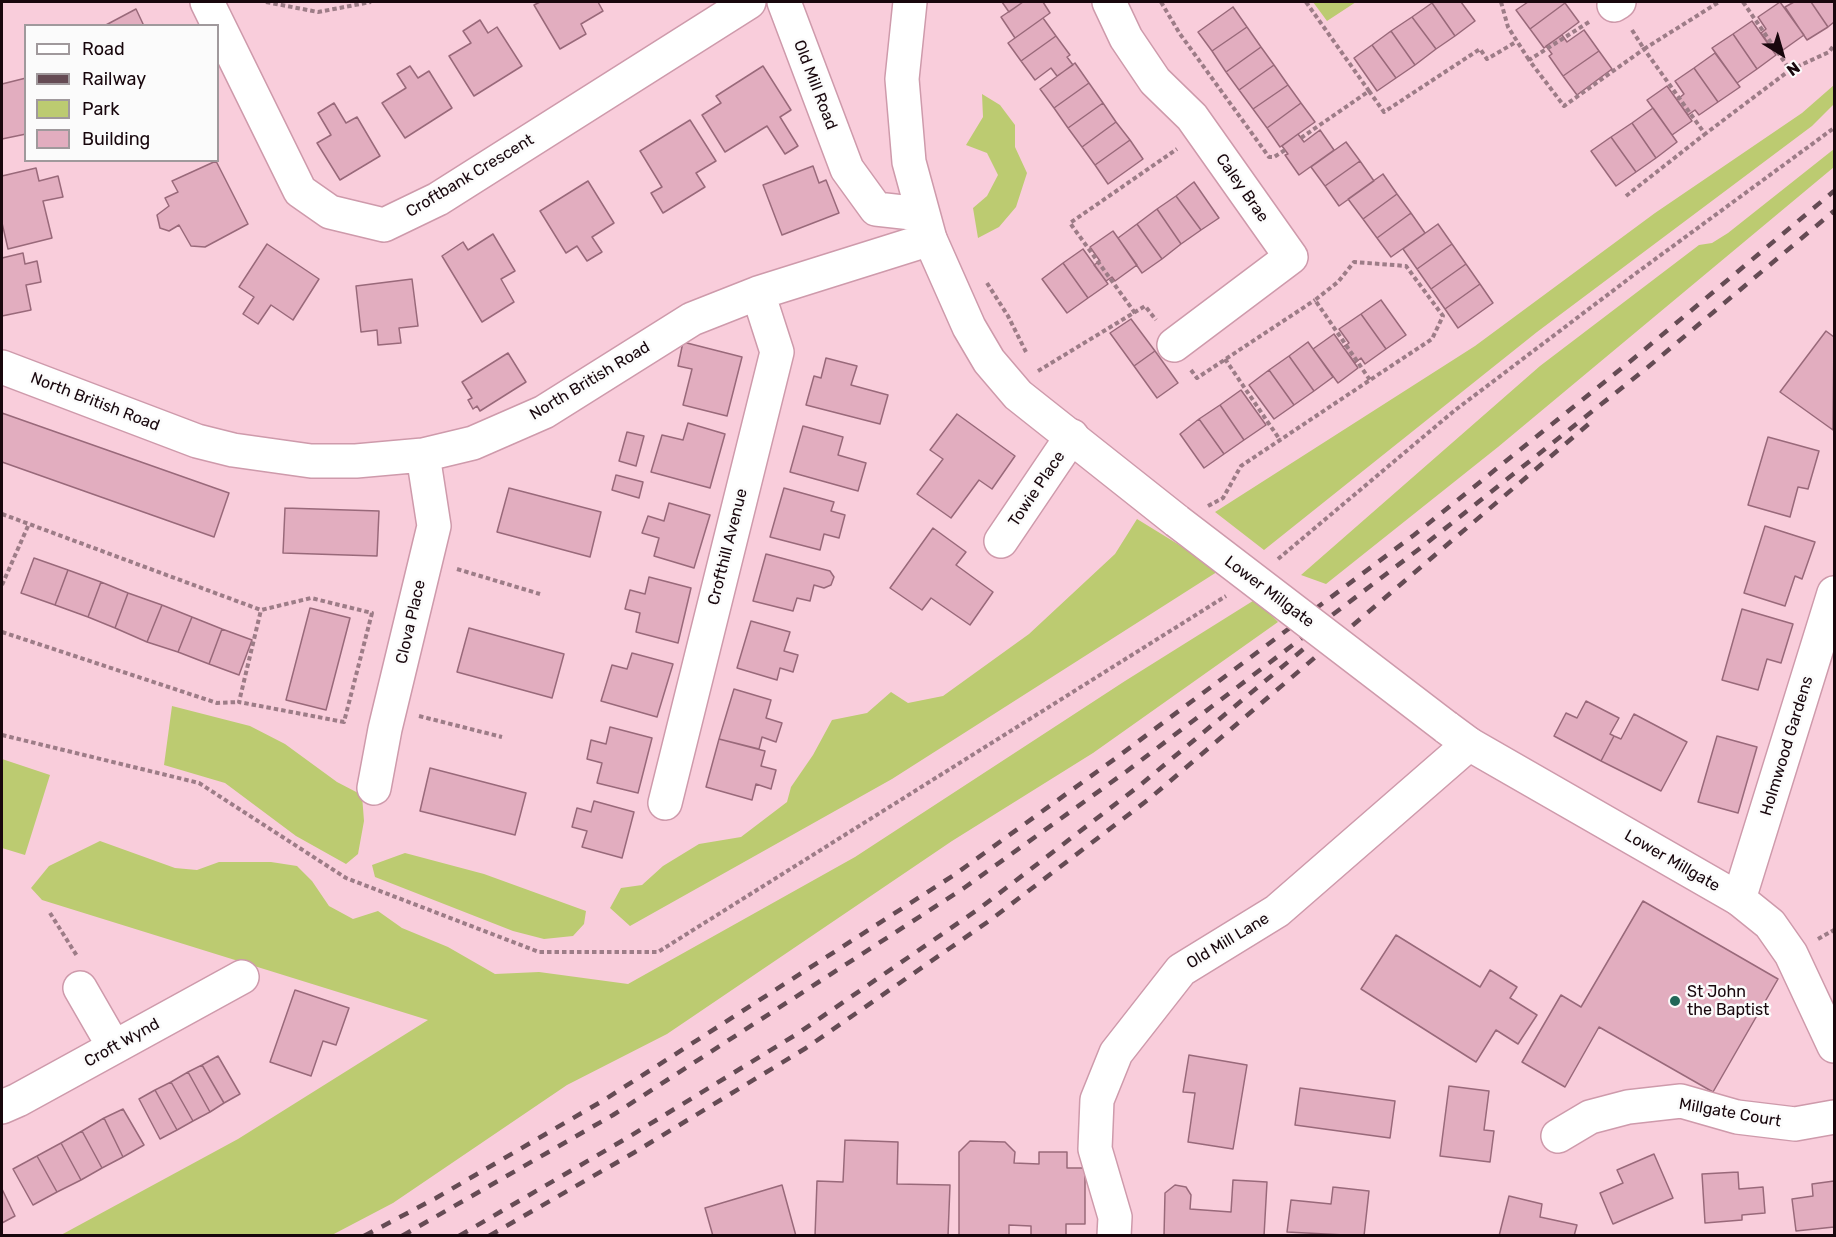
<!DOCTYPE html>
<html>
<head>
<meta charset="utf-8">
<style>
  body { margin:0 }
  #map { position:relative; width:1836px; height:1237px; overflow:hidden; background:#f9cddb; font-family:Rubik,sans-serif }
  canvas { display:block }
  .frame { position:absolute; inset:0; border:3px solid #18070d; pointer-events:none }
  .legend { position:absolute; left:24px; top:24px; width:195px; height:138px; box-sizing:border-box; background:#fbfbfb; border:2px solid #a0999c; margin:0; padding:8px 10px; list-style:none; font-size:18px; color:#18070d }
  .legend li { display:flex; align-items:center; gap:12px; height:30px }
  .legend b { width:30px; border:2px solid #a0999c }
  .north { position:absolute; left:1752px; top:24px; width:60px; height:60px; -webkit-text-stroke:4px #fbfbfb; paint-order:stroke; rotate:143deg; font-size:16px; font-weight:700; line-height:24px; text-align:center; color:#18070d }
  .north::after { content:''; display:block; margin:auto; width:21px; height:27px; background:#18070d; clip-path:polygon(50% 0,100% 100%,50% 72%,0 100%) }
</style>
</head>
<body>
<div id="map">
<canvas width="1836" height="1237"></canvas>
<div class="frame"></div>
<ul class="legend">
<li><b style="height:8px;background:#fff"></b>Road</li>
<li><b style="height:8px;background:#654b54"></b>Railway</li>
<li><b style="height:16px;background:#bccb71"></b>Park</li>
<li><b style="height:16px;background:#e2adbf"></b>Building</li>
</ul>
<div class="north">N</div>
</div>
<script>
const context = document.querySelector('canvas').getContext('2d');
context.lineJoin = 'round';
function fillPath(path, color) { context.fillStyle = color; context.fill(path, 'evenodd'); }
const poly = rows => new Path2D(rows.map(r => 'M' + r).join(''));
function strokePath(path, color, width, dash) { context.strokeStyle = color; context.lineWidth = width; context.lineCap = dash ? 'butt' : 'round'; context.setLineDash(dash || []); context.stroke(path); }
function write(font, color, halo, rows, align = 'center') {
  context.font = font + ' Rubik,sans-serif'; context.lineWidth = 5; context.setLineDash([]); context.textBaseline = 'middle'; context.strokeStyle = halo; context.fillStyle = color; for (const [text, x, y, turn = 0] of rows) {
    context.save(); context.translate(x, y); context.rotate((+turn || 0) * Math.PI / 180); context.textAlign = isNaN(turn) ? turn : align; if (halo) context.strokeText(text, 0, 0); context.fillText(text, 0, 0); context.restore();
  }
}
const green = poly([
  [1313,2,1356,2,1327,21],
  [1834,85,1834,104,1812,126,1537,332,1264,550,1215,512,1475,346,1655,213,1802,113],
  [982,94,1000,105,1015,125,1015,147,1027,173,1016,207,999,227,978,238,973,208,987,196,998,175,987,153,966,145,983,117],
  [1834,149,1834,167,1498,447,1326,584,1301,575,1540,366,1699,245,1712,243,1728,233],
  [1137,519,1220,570,892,779,630,926,610,908,621,888,642,885,663,866,699,844,741,837,787,802,791,787,813,755,832,720,867,713,891,692,908,703,943,696,1029,634,1115,554],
  [1256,599,1278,622,1093,753,952,841,667,1034,567,1085,393,1203,332,1235,61,1235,238,1139,428,1020,42,900,31,888,49,866,100,841,175,868,197,870,219,862,271,862,297,866,312,881,329,906,353,919,378,911,402,928,448,947,495,974,539,972,628,984,855,857,1125,681],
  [172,706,250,726,285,744,337,782,362,795,364,821,358,854,346,864,296,836,225,783,164,765],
  [2,759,50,775,25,855,2,848],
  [405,853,484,874,586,911,584,924,573,936,544,939,513,931,375,877,372,865]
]);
const building = poly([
  [540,2,598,2,603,11,581,24,586,34,560,49,534,5,540,2],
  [1002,2,1023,2,1009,12,1002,2],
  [1023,2,1043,2,1050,13,1015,38,1001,17,1023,2],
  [1434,2,1461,2,1475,21,1455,36,1432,3,1434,2],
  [1528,2,1564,2,1565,3,1530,29,1516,10,1528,2],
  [1780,2,1804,35,1783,50,1780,44,1773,50,1761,33,1766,29,1758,17,1780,2],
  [1794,2,1811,2,1828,27,1807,40,1785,7,1794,2],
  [1811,2,1834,2,1834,22,1828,27,1811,2],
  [1432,3,1455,36,1436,49,1412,17,1432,3],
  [1565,3,1579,22,1544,48,1530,29,1565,3],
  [1233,7,1247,27,1212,51,1198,32,1233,7],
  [136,9,144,26,104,26,136,9],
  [1412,17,1436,49,1415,65,1391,31,1412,17],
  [1043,18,1056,36,1021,61,1008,43,1043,18],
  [480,20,488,33,497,27,522,66,474,96,449,56,471,43,463,31,480,20],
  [1752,21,1776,55,1757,69,1733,34,1752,21],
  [1247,27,1261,47,1226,72,1212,51,1247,27],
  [1584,30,1599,51,1563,76,1549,56,1552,54,1546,46,1562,35,1567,42,1584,30],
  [1391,31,1415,65,1396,78,1372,45,1391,31],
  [1733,34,1757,69,1737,83,1712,48,1733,34],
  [1056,36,1070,55,1067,57,1073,65,1057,76,1051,68,1035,80,1021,61,1056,36],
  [1372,45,1396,78,1377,91,1354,58,1372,45],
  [1261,47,1274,65,1239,90,1226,72,1261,47],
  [1599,51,1612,69,1577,95,1563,76,1599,51],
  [1715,53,1740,87,1718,102,1694,68,1715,53],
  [1075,63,1089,83,1054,108,1040,89,1075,63],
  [1274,65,1288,85,1253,109,1239,90,1274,65],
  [410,66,418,78,429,71,452,108,405,138,382,103,406,88,397,74,410,66],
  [763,66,791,110,780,117,798,146,785,154,767,126,725,152,702,115,721,103,716,96,763,66],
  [1694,68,1718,102,1699,115,1695,110,1688,115,1677,100,1684,94,1675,81,1694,68],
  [26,78,26,134,2,139,2,84,26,78],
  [1089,83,1103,103,1068,128,1054,108,1089,83],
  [1288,85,1301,103,1267,128,1253,109,1288,85],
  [1667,86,1692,121,1672,135,1647,100,1667,86],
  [334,103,346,123,357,117,380,156,340,180,317,143,331,135,318,113,334,103],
  [1103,103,1116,122,1082,147,1068,128,1103,103],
  [1301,103,1315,122,1280,147,1267,128,1301,103],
  [1653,108,1677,142,1656,158,1632,123,1653,108],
  [690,120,716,161,696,173,705,187,663,213,651,193,662,187,640,151,690,120],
  [1116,122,1130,140,1095,165,1082,147,1116,122],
  [1632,123,1656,158,1636,172,1611,137,1632,123],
  [1320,130,1334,150,1299,175,1285,155,1288,154,1282,146,1298,134,1304,142,1320,130],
  [1611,137,1636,172,1616,186,1591,151,1611,137],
  [1130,140,1143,159,1108,184,1095,165,1130,140],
  [1346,142,1360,161,1325,186,1311,167,1346,142],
  [216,161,248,224,205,247,191,246,179,225,169,231,160,228,157,215,169,206,165,198,178,192,172,181,216,161],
  [1360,161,1374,181,1339,206,1325,186,1360,161],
  [813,166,819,183,826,180,839,213,782,235,763,185,813,166],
  [36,168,39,181,58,176,63,197,43,201,52,238,8,249,2,223,2,176,36,168],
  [1383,174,1397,194,1363,219,1348,199,1383,174],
  [588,181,614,223,592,237,602,252,587,261,577,246,566,253,540,211,588,181],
  [1194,182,1219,218,1201,230,1176,196,1194,182],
  [1397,194,1411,213,1377,238,1363,219,1397,194],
  [1176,196,1201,230,1181,244,1157,209,1176,196],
  [1157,209,1181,244,1162,259,1137,224,1157,209],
  [1411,213,1425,233,1391,257,1377,238,1411,213],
  [1137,224,1162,259,1142,273,1118,238,1137,224],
  [1438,224,1452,244,1417,269,1403,249,1438,224],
  [1113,231,1137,265,1115,281,1112,277,1106,281,1094,265,1100,261,1090,247,1113,231],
  [493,234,515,271,501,279,514,302,482,322,442,256,463,242,468,250,493,234],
  [267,244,319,279,293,320,271,305,258,324,243,314,254,297,239,287,267,244],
  [1452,244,1466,264,1431,289,1417,269,1452,244],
  [1083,249,1108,284,1088,298,1063,263,1083,249],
  [23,253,25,264,37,261,41,282,26,285,31,310,2,316,2,258,23,253],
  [1063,263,1088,298,1067,313,1042,279,1063,263],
  [1466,264,1480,284,1445,309,1431,289,1466,264],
  [412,279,418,326,399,328,401,343,378,345,377,330,361,332,356,286,412,279],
  [1480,284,1493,303,1458,328,1445,309,1480,284],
  [1381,300,1406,335,1386,349,1361,314,1381,300],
  [1361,314,1386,349,1365,364,1361,358,1355,363,1343,347,1349,343,1339,329,1361,314],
  [1131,319,1155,351,1134,366,1110,333,1131,319],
  [1826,331,1834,337,1833,430,1780,392,1826,331],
  [1334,334,1358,368,1338,383,1313,349,1334,334],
  [683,342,742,357,727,416,683,405,692,369,678,366,683,342],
  [1308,342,1333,377,1314,391,1289,356,1308,342],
  [1155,351,1178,383,1157,398,1134,366,1155,351],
  [508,353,526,382,480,411,477,406,473,409,468,400,472,398,462,382,508,353],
  [1289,356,1314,391,1294,405,1269,370,1289,356],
  [826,358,857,366,851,385,888,395,880,424,806,405,814,376,821,378,826,358],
  [1269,370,1294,405,1274,419,1249,385,1269,370],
  [1241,390,1266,425,1244,440,1220,405,1241,390],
  [1220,405,1244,440,1224,454,1199,419,1220,405],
  [2,413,229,493,214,537,2,462,2,413],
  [957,414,1015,456,992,489,979,480,951,518,917,494,943,459,930,450,957,414],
  [1199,419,1224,454,1204,468,1180,434,1199,419],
  [688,423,725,434,710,488,651,472,662,435,683,440,688,423],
  [803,426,843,437,838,455,866,463,858,491,790,472,803,426],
  [627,432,644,436,636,466,619,461,627,432],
  [1768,437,1819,451,1808,489,1798,487,1790,517,1748,505,1768,437],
  [616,475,643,482,639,498,612,490,616,475],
  [509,488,601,512,590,557,497,532,509,488],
  [784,488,834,502,831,511,845,515,839,538,824,534,820,550,770,537,784,488],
  [669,503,710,515,694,568,654,556,659,538,642,533,648,516,664,521,669,503],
  [285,508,379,511,377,556,283,553,285,508],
  [1765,526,1815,542,1802,579,1795,576,1785,606,1744,593,1765,526],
  [933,528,966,552,956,565,993,592,970,625,931,598,922,610,890,588,933,528],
  [766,554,830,571,834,577,831,585,824,588,814,585,810,601,797,598,793,611,753,601,766,554],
  [34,558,68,570,55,605,21,593,34,558],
  [68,570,101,582,88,617,55,605,68,570],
  [649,577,691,588,678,643,636,632,640,613,625,609,630,590,645,594,649,577],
  [101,582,128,593,115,628,88,617,101,582],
  [128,593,162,605,147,642,115,628,128,593],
  [162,605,192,617,178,652,147,642,162,605],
  [310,608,350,618,326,710,286,700,310,608],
  [1742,609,1793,624,1781,663,1767,659,1758,690,1722,680,1742,609],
  [192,617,222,629,209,664,178,652,192,617],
  [751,621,790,632,784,651,798,655,793,672,780,668,777,680,737,668,751,621],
  [469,628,564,654,552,698,457,672,469,628],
  [222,629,252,640,239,675,209,664,222,629],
  [632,653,673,664,657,717,601,701,612,665,627,669,632,653],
  [734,689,771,700,766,718,782,723,776,742,762,737,759,749,719,739,734,689],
  [1586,701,1619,718,1610,734,1614,736,1601,761,1554,736,1566,713,1577,718,1586,701],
  [1634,714,1687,742,1661,791,1601,761,1614,736,1621,739,1634,714],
  [610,727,652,738,638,793,597,783,602,763,587,759,591,740,606,744,610,727],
  [1717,736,1757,747,1738,813,1698,802,1717,736],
  [719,739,765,751,761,766,776,770,771,789,756,784,752,800,706,787,719,739],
  [430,768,526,793,515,835,420,811,430,768],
  [594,801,634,812,622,858,582,847,587,831,572,827,577,808,591,812,594,801],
  [1643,901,1778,979,1713,1092,1599,1027,1565,1087,1522,1062,1561,995,1581,1007,1643,901],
  [1396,935,1480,987,1490,970,1517,987,1510,998,1537,1015,1518,1044,1496,1030,1476,1062,1361,989,1396,935],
  [295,990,349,1008,336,1045,323,1041,311,1076,270,1062,295,990],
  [1189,1055,1247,1065,1233,1149,1188,1142,1195,1093,1183,1092,1189,1055],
  [218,1056,240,1094,224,1103,202,1065,218,1056],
  [202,1065,224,1103,210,1112,188,1072,202,1065],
  [188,1072,210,1112,193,1121,171,1082,188,1072],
  [171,1082,193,1121,177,1130,155,1090,171,1082],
  [1449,1086,1489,1091,1484,1130,1494,1131,1490,1162,1440,1156,1449,1086],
  [1300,1088,1395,1101,1390,1138,1295,1125,1300,1088],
  [155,1090,177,1130,160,1139,139,1099,155,1090],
  [123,1109,144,1145,123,1157,104,1118,123,1109],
  [104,1118,123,1157,102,1168,82,1131,104,1118],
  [82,1131,102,1168,81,1180,61,1143,82,1131],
  [845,1140,898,1142,897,1184,950,1185,948,1236,815,1236,817,1181,843,1182,845,1140],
  [970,1141,1005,1142,1015,1152,1014,1163,1039,1164,1039,1152,1067,1152,1067,1168,1085,1168,1085,1224,1066,1224,1066,1236,1031,1236,1031,1226,1009,1225,1009,1236,959,1236,959,1152,970,1141],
  [61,1143,81,1180,57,1192,37,1156,61,1143],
  [1654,1154,1673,1198,1613,1224,1600,1193,1623,1183,1617,1170,1654,1154],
  [37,1156,57,1192,33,1205,13,1169,37,1156],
  [1738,1172,1739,1189,1763,1187,1765,1213,1742,1215,1742,1220,1705,1223,1702,1174,1738,1172],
  [1233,1180,1267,1182,1264,1236,1164,1236,1165,1193,1175,1185,1186,1187,1191,1195,1190,1209,1231,1212,1233,1180],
  [1834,1181,1834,1227,1796,1231,1792,1199,1813,1196,1812,1184,1834,1181],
  [782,1185,796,1236,713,1236,705,1208,782,1185],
  [1333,1187,1369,1191,1364,1236,1287,1232,1291,1200,1331,1204,1333,1187],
  [2,1189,15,1216,2,1223,2,1189],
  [1509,1196,1542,1204,1540,1217,1577,1225,1574,1236,1499,1236,1509,1196]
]);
const path = poly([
  [266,2,318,12,371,2],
  [1161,2,1180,34,1269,157,1274,157,1285,150],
  [1306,2,1369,91],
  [1501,2,1508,27,1529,60],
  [1743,2,1790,70,1829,52,1834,45],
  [1589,22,1529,60,1564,106,1644,49,1705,134,1790,70],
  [1632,30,1644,49,1719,2],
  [1301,138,1369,91,1384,112,1480,49,1487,59,1516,42],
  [1626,196,1705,134],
  [987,283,1008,316,1026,352],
  [1135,313,1070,223,1177,149],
  [1225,359,1280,440],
  [1191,370,1197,378,1315,300],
  [1038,371,1145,306,1156,320],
  [1208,506,1223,498,1241,466,1370,380,1432,339,1443,316,1406,266,1354,262,1338,282,1315,300,1370,380],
  [2,514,261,610,311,598,372,613,344,722,239,702,261,610],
  [1278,559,1454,411,1639,271,1834,128],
  [457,569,540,594],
  [2,585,28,526],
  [2,632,217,703,238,702],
  [419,716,502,737],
  [2,735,199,783,346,878,539,952,658,952,1226,596],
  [50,913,77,956],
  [1818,939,1834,930]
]);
const street = poly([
  [207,2,300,191,330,212,384,225,438,199,749,2],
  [784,2,847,169,876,209,921,214],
  [1109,2,1126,38,1155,81,1192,117,1291,257,1174,345],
  [1614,5,1619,2],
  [2,367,197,441,233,450,311,461,356,461,423,455,473,443,544,412,692,319,758,293,930,239],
  [1001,541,1072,436],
  [374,788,385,729,434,526,423,455],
  [665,803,777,352,758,293],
  [1739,899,1834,593],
  [80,988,114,1047],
  [2,1107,18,1100,242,977],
  [1558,1136,1590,1117,1628,1107,1681,1101,1737,1117,1795,1124,1834,1117],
  [1114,1236,1115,1217,1095,1149,1097,1100,1116,1053,1181,970,1277,911,1469,744]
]);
const secondary = poly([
  [910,2,902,79,909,162,930,239,969,327,989,361,1018,395,1177,521],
  [1446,727,1469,744,1739,899,1770,924,1791,954,1834,1046]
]);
const rail = poly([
  [364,1236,436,1198,604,1100,954,875,1116,758,1414,535,1638,355,1834,191],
  [402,1236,613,1115,964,888,1127,771,1423,546,1648,367,1834,211],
  [459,1236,627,1138,797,1034,980,908,1139,786,1330,627],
  [489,1236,635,1152,806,1048,989,921,1149,799,1591,422]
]);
const secondaryBridge = poly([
  [1177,521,1446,727]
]);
const markers = [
  [1675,1001,6,"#216658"]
];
const streetNames = [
  ["Old Mill Road",815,85,69],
  ["Croftbank Crescent",470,176,-31],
  ["Caley Brae",1242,188,55],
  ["North British Road",590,381,-31],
  ["North British Road",95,402,21],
  ["Towie Place",1037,489,-56],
  ["Crofthill Avenue",728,547,-76],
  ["Lower Millgate",1269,592,37],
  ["Clova Place",411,622,-77],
  ["Holmwood Gardens",1787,746,-73],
  ["Lower Millgate",1672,861,30],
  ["Old Mill Lane",1228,941,-31],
  ["Croft Wynd",122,1043,-29],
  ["Millgate Court",1730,1113,10]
];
const poiNames = [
  ["St John",1687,992],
  ["the Baptist",1687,1010]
];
fillPath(green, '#bccb71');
fillPath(building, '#e2adbf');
strokePath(building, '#99697a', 1.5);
strokePath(street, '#ce9aab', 36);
strokePath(secondary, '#ce9aab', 36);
strokePath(path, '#9d7c87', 4, [4.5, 3]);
strokePath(street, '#fff', 33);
strokePath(secondary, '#fff', 33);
strokePath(rail, '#654b54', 4.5, [10, 10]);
strokePath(secondaryBridge, '#ce9aab', 36, []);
strokePath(secondaryBridge, '#fff', 33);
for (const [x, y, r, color] of markers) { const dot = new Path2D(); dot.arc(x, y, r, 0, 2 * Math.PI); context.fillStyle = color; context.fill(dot); strokePath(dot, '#fbfbfb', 2); }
write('16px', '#18070d', '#fbfbfb', streetNames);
write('16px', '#18070d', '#fbfbfb', poiNames, 'left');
</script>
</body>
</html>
